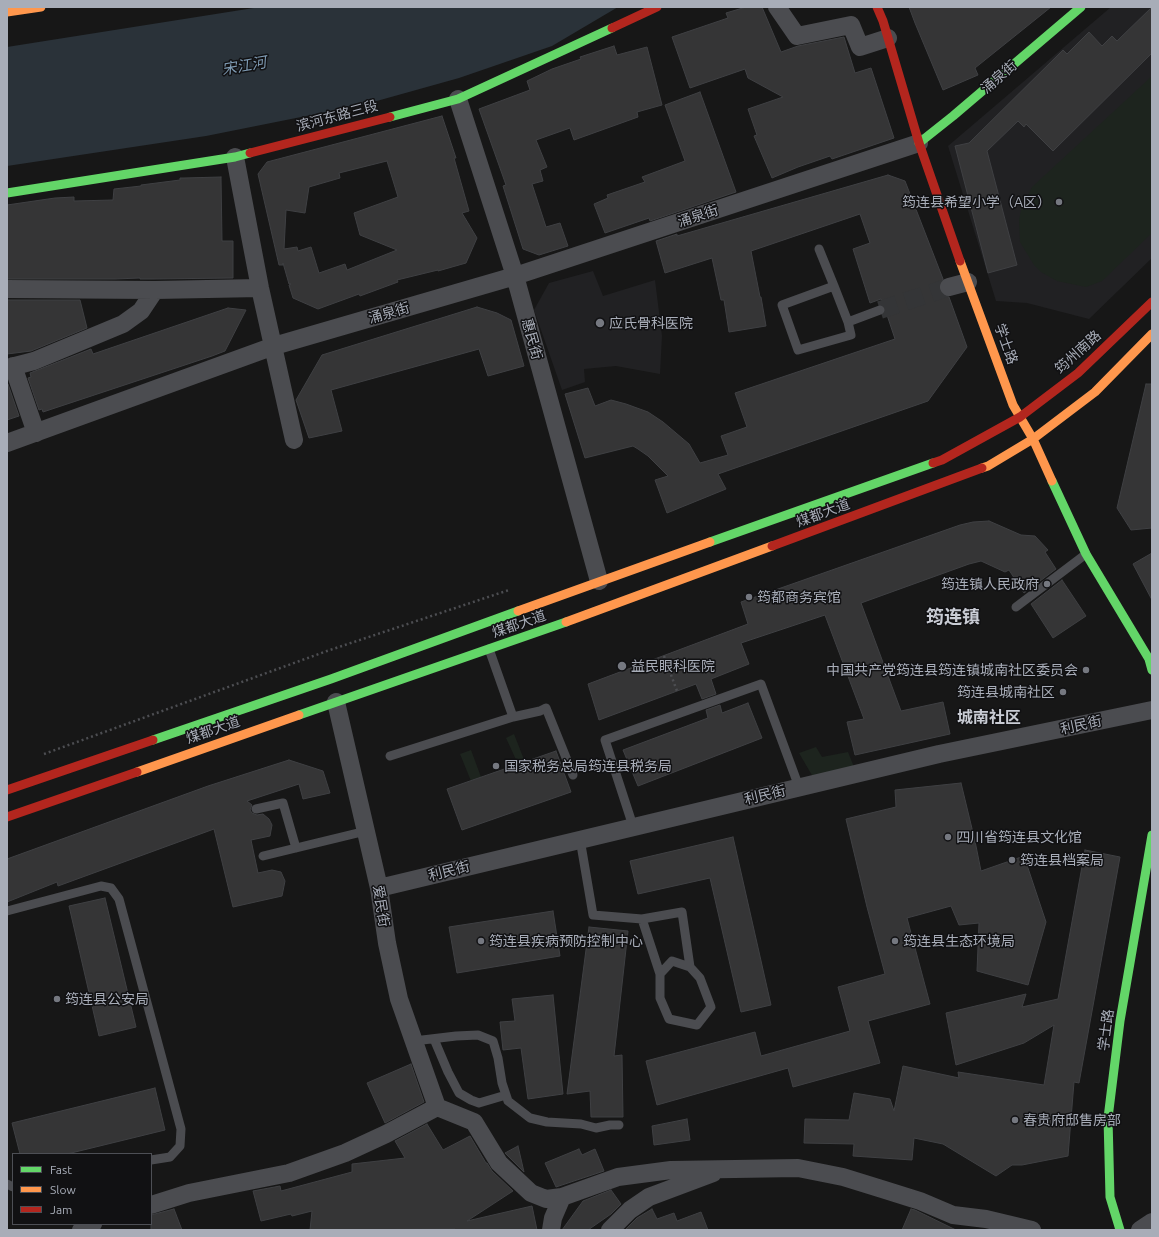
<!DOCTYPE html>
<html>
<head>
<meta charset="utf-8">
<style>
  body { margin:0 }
  #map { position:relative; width:1159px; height:1237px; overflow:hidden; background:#171717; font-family:Ubuntu,sans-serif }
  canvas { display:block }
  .frame { position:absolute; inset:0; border:8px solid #a8adb8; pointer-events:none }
  .legend { position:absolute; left:12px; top:1153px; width:140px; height:72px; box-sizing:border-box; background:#111113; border:1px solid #4d4f55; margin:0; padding:5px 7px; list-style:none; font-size:12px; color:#a8adb8 }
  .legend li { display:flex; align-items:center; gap:8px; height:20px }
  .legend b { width:20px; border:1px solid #4d4f55 }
</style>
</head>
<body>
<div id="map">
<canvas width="1159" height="1237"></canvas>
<div class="frame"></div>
<ul class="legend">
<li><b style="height:5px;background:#63d668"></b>Fast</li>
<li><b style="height:5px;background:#ff974d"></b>Slow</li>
<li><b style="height:5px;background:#b3261e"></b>Jam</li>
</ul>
</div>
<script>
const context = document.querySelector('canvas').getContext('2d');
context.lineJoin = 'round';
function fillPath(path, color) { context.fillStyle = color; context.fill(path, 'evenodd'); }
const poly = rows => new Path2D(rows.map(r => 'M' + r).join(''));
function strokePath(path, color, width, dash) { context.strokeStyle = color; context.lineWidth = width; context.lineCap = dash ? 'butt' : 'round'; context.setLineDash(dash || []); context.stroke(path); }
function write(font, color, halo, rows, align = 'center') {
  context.font = font + ' Ubuntu,"Noto Sans SC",sans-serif'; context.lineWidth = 3; context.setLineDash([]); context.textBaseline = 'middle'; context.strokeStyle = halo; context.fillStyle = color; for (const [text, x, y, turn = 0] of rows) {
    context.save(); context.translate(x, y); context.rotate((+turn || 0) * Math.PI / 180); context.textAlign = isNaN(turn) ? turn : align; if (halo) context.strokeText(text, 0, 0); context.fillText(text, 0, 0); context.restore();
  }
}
const built = poly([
  [1111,7,1152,7,1152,258,1089,319,1027,303,996,301,948,146],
  [593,271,603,296,655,280,662,336,660,374,616,366,584,369,585,382,562,390,534,310,549,283]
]);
const green = poly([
  [1152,76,1152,233,1102,281,1086,287,1057,281,1041,272,1034,265,1020,242,1019,220,1021,210,1032,187],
  [514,734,525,762,518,764,506,738],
  [816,747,822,757,848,752,854,767,813,777,799,753],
  [471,750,481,777,471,781,460,754]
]);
const water = poly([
  [260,7,618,7,552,46,459,78,366,104,206,136,7,166,7,47]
]);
const building = poly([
  [746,7,762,7,781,52,798,46,844,37,855,73,871,68,894,138,832,159,830,156,798,167,772,178,754,136,757,135,748,109,783,97,748,78,745,69,690,88,672,37,728,18,726,13,746,7],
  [909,7,1051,7,975,68,978,75,943,90,915,23,909,7],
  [1152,7,1152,53,1053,151,1026,124,1024,127,1018,121,987,151,1017,265,988,273,955,146,969,143,1063,50,1067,54,1089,32,1102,46,1112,36,1117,41,1152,7],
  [614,46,617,55,647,47,662,105,637,112,638,117,574,140,570,128,536,140,547,167,540,170,543,181,532,184,546,227,560,223,568,246,539,255,523,249,503,186,506,185,479,109,530,90,527,81,552,69,581,59,580,57,614,46],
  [700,92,736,192,650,221,649,218,605,233,594,204,608,198,607,195,645,182,642,177,685,161,665,105,700,92],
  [442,116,456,158,454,158,469,211,462,213,477,238,466,263,438,271,438,270,397,280,398,282,360,296,359,294,318,309,293,298,289,285,291,284,289,284,283,263,283,265,279,265,258,174,267,162,442,116],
  [387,161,398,197,354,213,360,235,397,250,347,270,345,264,319,273,311,247,298,251,297,247,284,249,286,210,305,213,309,187,340,178,339,173,387,161],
  [888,175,905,181,943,279,939,284,939,290,942,295,949,297,967,347,928,401,718,474,726,489,667,513,655,480,668,476,648,456,638,449,633,446,585,458,565,394,588,388,595,406,611,400,626,404,648,412,663,422,689,444,700,463,728,455,721,436,747,427,735,393,895,339,886,312,886,308,881,299,870,303,853,249,870,243,860,214,751,251,760,297,761,297,766,326,729,332,724,300,721,300,712,258,665,273,656,241,677,234,677,236,888,175],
  [221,177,222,241,233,241,233,278,152,279,140,279,140,278,115,279,7,279,7,205,55,198,74,197,74,201,113,200,114,189,141,186,141,185,180,180,180,178,184,178,221,177],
  [7,300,80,300,87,328,31,351,7,354,7,300],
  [477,307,497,313,511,320,524,366,488,376,479,349,331,390,342,431,309,438,296,400,322,355,477,307],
  [228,308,246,310,225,351,212,356,43,412,42,409,39,410,28,378,31,377,30,373,91,349,93,354,228,308],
  [7,384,8,384,19,416,7,420,7,384],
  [1146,384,1152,384,1152,528,1131,530,1117,508,1146,384],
  [989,521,1021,535,1035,536,1048,550,1045,552,1056,569,1024,593,1009,570,1005,572,981,561,969,564,861,603,901,711,943,702,950,734,855,755,847,722,864,719,825,615,741,643,749,664,711,679,716,694,702,699,696,684,599,720,588,684,748,624,741,602,960,525,973,522,989,521],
  [1152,553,1152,600,1133,564,1152,553],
  [1062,580,1086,616,1053,638,1031,604,1062,580],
  [748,703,762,738,638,786,623,750,708,718,706,710,720,705,722,713,748,703],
  [556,751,571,792,462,830,447,789,556,751],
  [289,760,323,771,330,793,303,799,299,784,247,801,252,805,250,810,252,813,257,815,263,814,269,819,272,825,270,836,251,840,258,873,272,870,281,872,285,881,282,896,233,907,214,829,58,886,57,882,7,902,7,859,208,786,289,760],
  [961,783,975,841,981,871,1024,856,1046,922,1028,985,977,971,979,923,959,925,951,906,907,918,930,1004,868,1021,880,1063,793,1087,788,1068,657,1105,646,1061,755,1032,761,1056,850,1031,838,987,885,974,867,907,846,819,896,807,895,790,961,783],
  [733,837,771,1005,741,1012,710,878,638,894,630,861,733,837],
  [1085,850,1120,857,1079,1083,1074,1082,1068,1156,1022,1165,1012,1165,996,1176,943,1144,914,1138,912,1160,853,1156,854,1144,804,1143,805,1119,849,1120,854,1093,890,1099,894,1111,903,1066,959,1078,958,1072,1044,1085,1054,1025,1024,1043,956,1065,946,1013,1026,994,1022,1007,1058,999,1085,850],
  [105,898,136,1027,99,1036,69,906,105,898],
  [553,911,560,956,457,973,449,927,553,911],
  [589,927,628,931,614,1056,622,1055,623,1117,591,1117,590,1091,567,1094,589,927],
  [553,995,563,1094,528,1099,521,1048,503,1050,500,1022,515,1021,512,999,553,995],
  [411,1064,424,1102,385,1123,367,1083,411,1064],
  [155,1088,165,1130,67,1154,20,1154,12,1123,155,1088],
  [687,1119,690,1140,654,1145,652,1126,687,1119],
  [427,1124,443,1150,470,1136,486,1163,487,1163,492,1171,513,1191,467,1221,532,1206,537,1230,455,1230,455,1229,310,1230,312,1211,292,1216,291,1214,261,1221,253,1191,280,1186,281,1191,352,1172,352,1164,405,1158,395,1141,427,1124],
  [518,1146,524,1172,505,1153,518,1146],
  [579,1149,582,1155,595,1149,604,1171,556,1187,545,1163,579,1149],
  [611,1190,621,1204,611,1214,588,1230,562,1230,583,1201,611,1190],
  [174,1209,182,1230,151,1230,151,1215,174,1209],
  [652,1209,657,1219,674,1213,677,1221,701,1212,708,1230,625,1230,637,1218,652,1209],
  [911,1209,915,1210,956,1230,902,1230,911,1209]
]);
const streetTunnel = poly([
  [880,310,949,287]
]);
const path = poly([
  [664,656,677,691],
  [44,754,327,651,509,590]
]);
const lane = poly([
  [819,249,834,286],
  [848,322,851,335,798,350,782,305,834,286,848,322,880,310],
  [1016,607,1086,554],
  [513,717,540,711,546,708,573,775],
  [390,756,513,717,489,649],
  [256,809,283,803,296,848],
  [633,826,605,740,761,684,799,787],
  [580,839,593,915,642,919,682,912,690,967,700,978,711,1007,697,1025,669,1019,660,998,660,974,672,961,690,967],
  [263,856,366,831],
  [7,911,101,886,111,888,119,899,181,1129,180,1146,170,1157,151,1160],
  [642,919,660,974],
  [434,1039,448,1072,459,1093,471,1100,479,1103,506,1095],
  [414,1041,456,1036,478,1035,493,1041,498,1058,502,1083,508,1101,530,1118,547,1122,581,1124,596,1128,610,1125,619,1125],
  [7,1184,13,1187]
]);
const street = poly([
  [777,7,797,36,851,25,860,47,888,38],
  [458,99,515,276,599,581],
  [235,157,260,288,294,440],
  [949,287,968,282],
  [7,289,155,290,260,288],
  [13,366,36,433],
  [7,368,34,361,123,324,141,311,155,290],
  [7,443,274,346,515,276,919,143],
  [336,702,379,888,387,943,399,999,437,1107],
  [379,888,939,754,1152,710],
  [437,1107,474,1122,499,1163,531,1193,546,1199,562,1197,618,1177,671,1170,798,1168,843,1177,885,1190,920,1201,953,1215,986,1219,1032,1230],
  [151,1205,189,1193,289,1173,345,1153,386,1134,437,1107],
  [81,1230,93,1224],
  [551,1230,553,1218,562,1197],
  [610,1230,630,1210,649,1197,713,1173],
  [1140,1230,1152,1222]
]);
const fast = poly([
  [390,117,458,99,612,28],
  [919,143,953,116,1081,7],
  [7,193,235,157,250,153],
  [1052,481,1086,554,1149,659,1152,670],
  [710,542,933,463],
  [299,715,566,622],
  [153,740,331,679,518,611],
  [1120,1230,1110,1197,1108,1118,1120,1021,1152,835]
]);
const slow = poly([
  [7,12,41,7],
  [960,261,1013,405,1033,439,1052,481],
  [982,468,988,466,1033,439,1095,392,1152,334],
  [518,611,710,542],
  [566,622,772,546],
  [137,772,299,715]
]);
const jam = poly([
  [877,7,883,21,919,143,960,261],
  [612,28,657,7],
  [250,153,390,117],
  [933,463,942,460,1020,417,1078,373,1152,302],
  [772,546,982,468],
  [7,790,153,740],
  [7,817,137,772]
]);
const markers = [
  [1059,202,4,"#757880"],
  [600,323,5,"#757880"],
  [1047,584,4,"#757880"],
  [749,597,4,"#757880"],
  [622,666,5,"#757880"],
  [1086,670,4,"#757880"],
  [1063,692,4,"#757880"],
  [496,766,4,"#757880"],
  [948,837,4,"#757880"],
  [1012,860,4,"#757880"],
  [481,941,4,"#757880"],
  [895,941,4,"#757880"],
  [57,999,4,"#757880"],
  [1015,1120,4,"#757880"]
];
const streetNames = [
  ["涌泉街",999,77,-41],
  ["滨河东路三段",337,116,-15],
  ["涌泉街",698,216,-18],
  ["涌泉街",389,313,-16],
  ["惠民街",532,339,75],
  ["学士路",1006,344,70],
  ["筠州南路",1078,352,-42],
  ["煤都大道",823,513,-20],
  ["煤都大道",519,624,-19],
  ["利民街",1081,725,-12],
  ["煤都大道",213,730,-19],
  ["利民街",765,795,-13],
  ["利民街",449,871,-14],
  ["爱民街",381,906,81],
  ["学士路",1106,1030,-82]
];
const poiNames = [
  ["筠连县希望小学（A区）",1051,202,"right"],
  ["应氏骨科医院",609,323],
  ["筠连镇人民政府",1039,584,"right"],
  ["筠都商务宾馆",757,597],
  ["益民眼科医院",631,666],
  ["中国共产党筠连县筠连镇城南社区委员会",1078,670,"right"],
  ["筠连县城南社区",1055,692,"right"],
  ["国家税务总局筠连县税务局",504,766],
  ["四川省筠连县文化馆",956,837],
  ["筠连县档案局",1020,860],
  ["筠连县疾病预防控制中心",489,941],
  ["筠连县生态环境局",903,941],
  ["筠连县公安局",65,999],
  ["春贵府邸售房部",1023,1120]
];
const waterNames = [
  ["宋江河",244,66,-10]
];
const quarterNames = [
  ["城南社区",989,718]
];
const districtNames = [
  ["筠连镇",953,617]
];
fillPath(built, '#212123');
fillPath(green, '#1d241e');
fillPath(water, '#2a3239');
fillPath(building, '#353536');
strokePath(building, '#3f4043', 1);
strokePath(streetTunnel, '#343537', 18, [18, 9]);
strokePath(path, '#4d4e52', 2.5, [2, 3]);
strokePath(lane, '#4b4c50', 9);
strokePath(street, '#4b4c50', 18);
strokePath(fast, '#63d668', 9);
strokePath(slow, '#ff974d', 9);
strokePath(jam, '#b3261e', 9);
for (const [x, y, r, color] of markers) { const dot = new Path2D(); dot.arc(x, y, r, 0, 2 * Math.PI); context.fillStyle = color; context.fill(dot); strokePath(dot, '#111113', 1.5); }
write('14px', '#a8adb8', '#111113', streetNames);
write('14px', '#a8adb8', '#111113', poiNames, 'left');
write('italic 15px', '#7f9bb3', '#111113', waterNames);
write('bold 16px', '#c9ccd4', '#111113', quarterNames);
write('bold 18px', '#c9ccd4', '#111113', districtNames);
</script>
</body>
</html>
